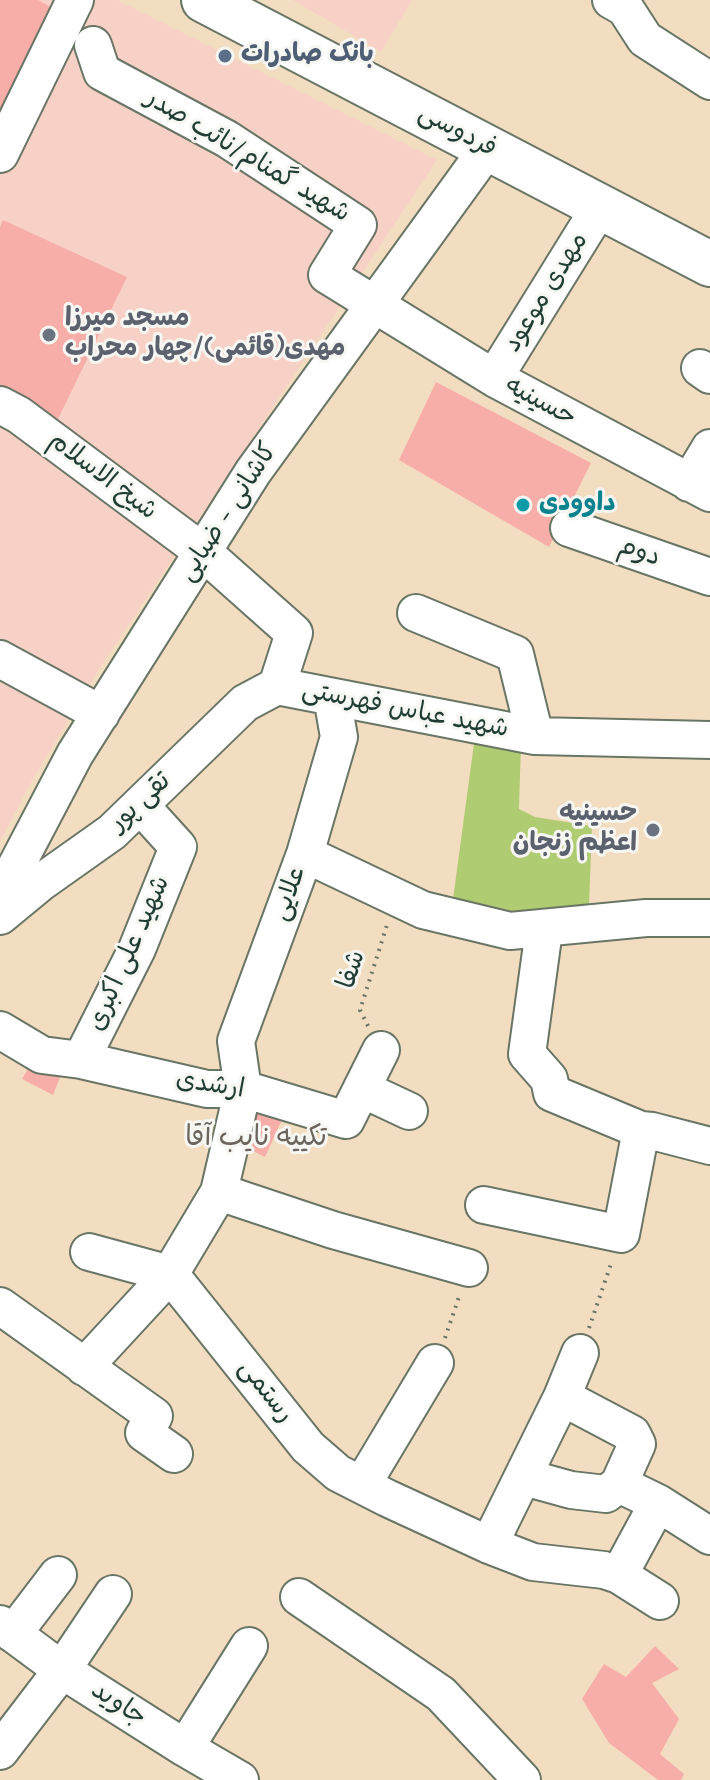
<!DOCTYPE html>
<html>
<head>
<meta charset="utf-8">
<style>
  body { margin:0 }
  canvas { display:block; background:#f3ddc0 }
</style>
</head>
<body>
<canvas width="710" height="1780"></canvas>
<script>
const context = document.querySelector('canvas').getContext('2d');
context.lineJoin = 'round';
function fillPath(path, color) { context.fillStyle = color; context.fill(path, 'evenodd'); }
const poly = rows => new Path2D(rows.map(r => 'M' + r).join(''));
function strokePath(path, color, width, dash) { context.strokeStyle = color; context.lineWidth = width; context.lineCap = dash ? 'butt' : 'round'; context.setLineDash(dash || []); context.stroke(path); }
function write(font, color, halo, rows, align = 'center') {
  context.font = font + ' Mynerve,"Playpen Sans Arabic",sans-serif'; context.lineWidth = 6; context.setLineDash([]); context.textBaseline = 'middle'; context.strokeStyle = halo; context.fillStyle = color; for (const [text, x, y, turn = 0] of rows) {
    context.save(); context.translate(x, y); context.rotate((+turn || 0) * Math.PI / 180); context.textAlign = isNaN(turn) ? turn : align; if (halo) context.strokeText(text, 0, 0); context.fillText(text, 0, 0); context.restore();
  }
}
const built = poly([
  [0,0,117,0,437,160,104,662,34,777,0,842],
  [293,0,412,0,381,52]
]);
const green = poly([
  [475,736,521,743,519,809,535,817,592,826,589,906,508,915,453,899]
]);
const building = poly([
  [0,0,38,0,60,12,0,133],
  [3,220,127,277,57,421,0,393,0,227],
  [436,382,591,463,549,547,399,460],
  [32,1062,61,1075,53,1095,22,1079],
  [263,1100,286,1111,265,1157,243,1146],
  [655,1646,679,1669,652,1683,679,1719,660,1754,684,1774,681,1780,658,1780,609,1743,582,1699,604,1664,626,1677]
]);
const path = poly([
  [368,1026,360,1010,387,925],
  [589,1328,612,1261],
  [445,1338,460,1294]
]);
const minor = poly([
  [611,0,625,8,645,39,710,81],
  [93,45,102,72,227,139,358,225,327,275,494,378,710,493],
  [0,154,75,0],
  [700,368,710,375],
  [494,378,600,207],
  [0,405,19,415,203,552,294,633,277,686,535,736,710,740],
  [689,483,710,448],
  [569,528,710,577],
  [416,613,515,654,535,736],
  [0,659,101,714],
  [305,854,423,910,510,931,646,918,710,918],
  [0,897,75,754,253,472,488,148],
  [0,916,40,883,112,832,245,703,277,686],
  [544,930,527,1054,549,1079,552,1093,641,1130,652,1131,710,1146],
  [0,1030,42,1055,81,1060,207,1089,243,1089,346,1120,381,1050],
  [81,1060,137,949,178,847,140,805],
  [362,1089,409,1111],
  [219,1192,333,1230,469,1268],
  [484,1205,621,1234,641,1130],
  [89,1252,170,1274,219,1192,243,1089,236,1041,305,854,339,737,332,697],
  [0,1306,154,1416,144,1433,174,1454],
  [84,1367,170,1274,308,1447,338,1473,387,1498,489,1545,533,1562,604,1570,619,1575,658,1503,710,1536],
  [562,1397,632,1434,637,1444,619,1484],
  [524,1477,571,1490,606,1494,619,1484,658,1503],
  [362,1485,435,1363],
  [489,1545,562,1397,580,1353],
  [619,1575,660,1601],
  [299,1597,441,1694,522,1780],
  [0,1624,62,1670,185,1748,240,1780],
  [13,1634,58,1575],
  [185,1748,249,1646],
  [0,1751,62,1670,113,1594]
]);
const major = poly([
  [204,0,710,264]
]);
const markers = [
  [225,56,8,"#5c6f8a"],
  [49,335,8,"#6b7280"],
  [523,505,8,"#0f9aa8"],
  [653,830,8,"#6b7280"]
];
const serviceNames = [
  ["بانک صادرات",241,56]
];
const streetNames = [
  ["فردوسی",457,132,28],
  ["شهید گمنام/نائب صدر",247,157,31],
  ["مهدی موعود",547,293,-58],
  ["حسینیه",540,403,28],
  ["شیخ الاسلام",102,477,37],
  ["کاشانی - ضیایی",229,513,-57],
  ["دوم",639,553,20],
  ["شهید عباس فهرستی",405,711,11],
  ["تقی پور",141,803,-43],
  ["علایی",290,894,-70],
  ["شهید علی اکبری",130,954,-66],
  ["شفا",353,970,-72],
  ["ارشدی",210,1086,9],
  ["رستمی",265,1392,52],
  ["جاوید",118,1705,33]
];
const worshipNames = [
  ["مسجد میرزا",65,320],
  ["مهدی(قائمی)/چهار محراب",65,350],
  ["حسینیه",637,815,"right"],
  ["اعظم زنجان",637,845,"right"]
];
const cultureNames = [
  ["داوودی",539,505]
];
const neighbourhoodNames = [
  ["تکییه نایب آقا",256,1139]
];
fillPath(built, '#f7d1c6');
fillPath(green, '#b0cc72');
fillPath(building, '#f7aea9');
strokePath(minor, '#697565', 40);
strokePath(major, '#697565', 48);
strokePath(path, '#697565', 4, [2, 6]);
strokePath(minor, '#fff', 36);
strokePath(major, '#fff', 44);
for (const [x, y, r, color] of markers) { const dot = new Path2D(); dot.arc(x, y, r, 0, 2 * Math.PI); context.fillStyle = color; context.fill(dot); strokePath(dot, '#f6f6f2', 3); }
write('bold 26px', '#4e5e75', '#f6f6f2', serviceNames, 'left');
write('26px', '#1f3d34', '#f6f6f2', streetNames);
write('bold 26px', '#5b616d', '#f6f6f2', worshipNames, 'left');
write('bold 26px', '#0d838f', '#f6f6f2', cultureNames, 'left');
write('28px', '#6b655d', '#f6f6f2', neighbourhoodNames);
</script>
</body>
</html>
